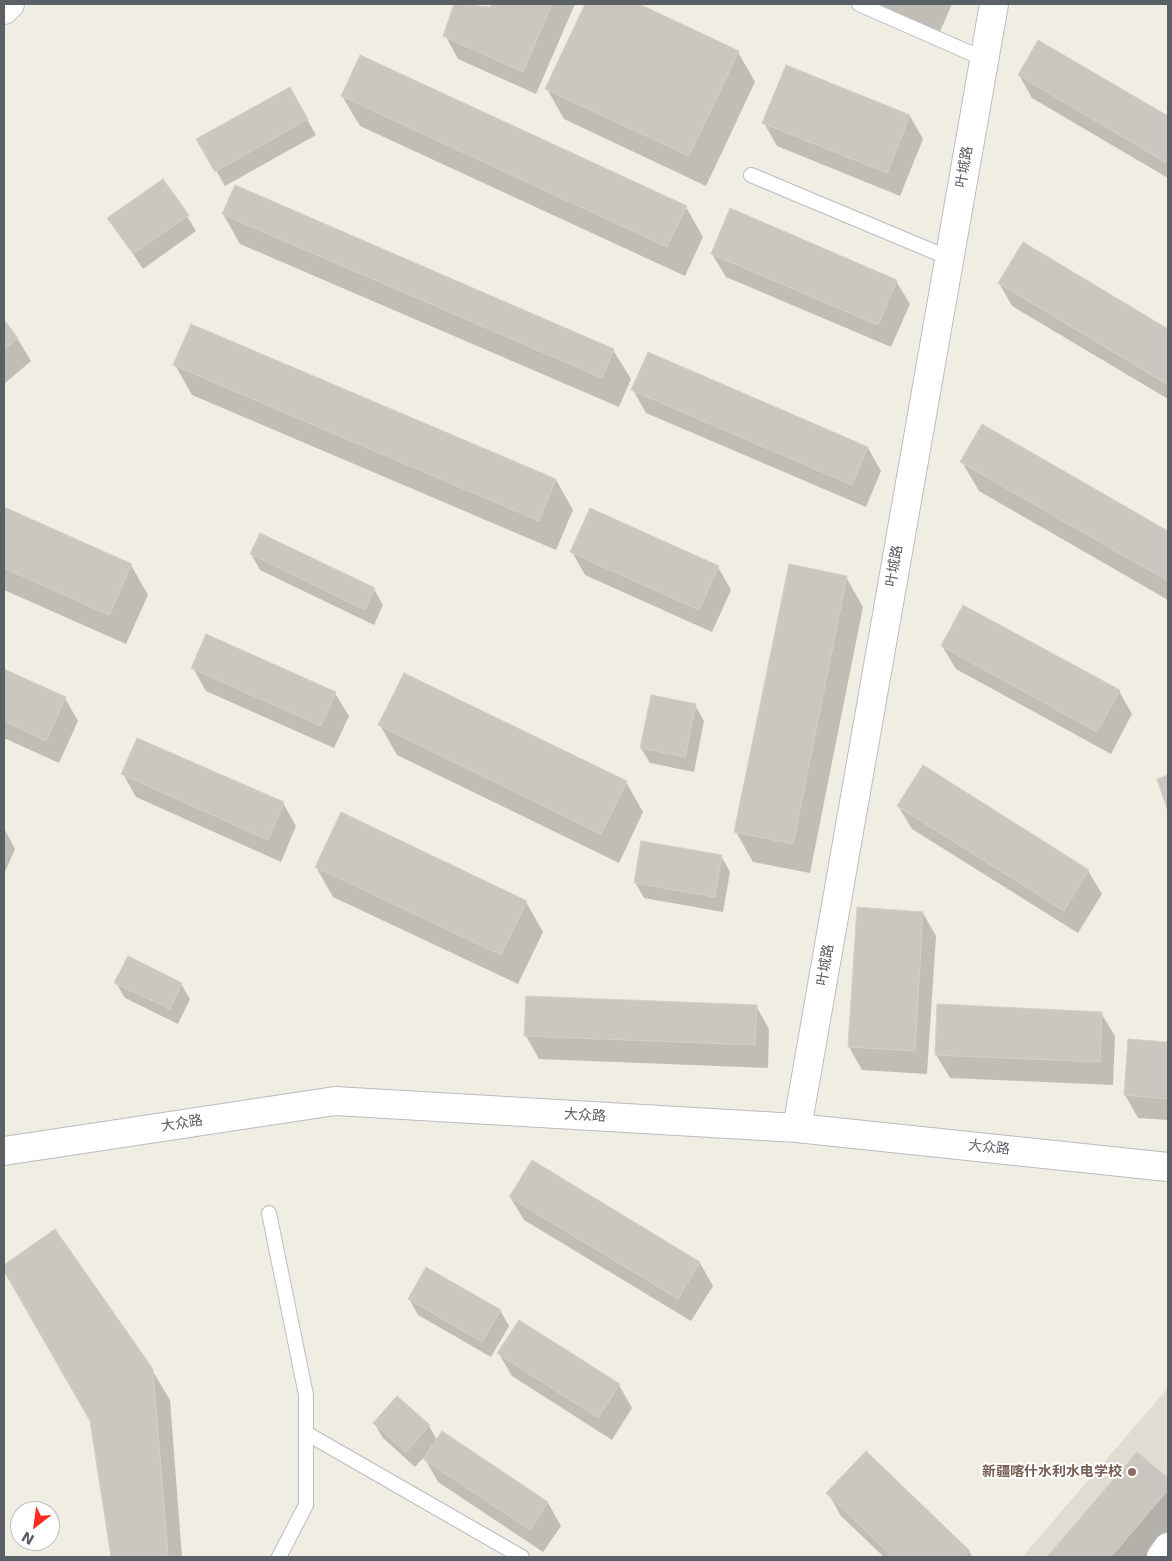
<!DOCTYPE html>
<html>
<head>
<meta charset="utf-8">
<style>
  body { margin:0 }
  #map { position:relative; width:1172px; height:1561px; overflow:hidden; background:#f0ede3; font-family:"DejaVu Sans",sans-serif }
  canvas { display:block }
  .frame { position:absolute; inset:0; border:5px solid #5b6066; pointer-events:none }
  .north { position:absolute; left:10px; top:1501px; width:50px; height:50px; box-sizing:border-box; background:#fff; border:1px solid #bdbfc2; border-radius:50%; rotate:210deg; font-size:14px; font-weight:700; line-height:20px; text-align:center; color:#5b6066 }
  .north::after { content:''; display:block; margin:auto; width:18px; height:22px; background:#fb2b1e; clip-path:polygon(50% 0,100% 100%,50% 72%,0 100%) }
</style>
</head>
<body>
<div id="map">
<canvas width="1172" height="1561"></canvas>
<div class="frame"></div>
<div class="north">N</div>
</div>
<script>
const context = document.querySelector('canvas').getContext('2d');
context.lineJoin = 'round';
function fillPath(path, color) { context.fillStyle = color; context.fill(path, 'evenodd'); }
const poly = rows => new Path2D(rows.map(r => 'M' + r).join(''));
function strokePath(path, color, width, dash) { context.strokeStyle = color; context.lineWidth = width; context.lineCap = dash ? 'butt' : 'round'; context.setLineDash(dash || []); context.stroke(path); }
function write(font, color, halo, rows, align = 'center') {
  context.font = font + ' "DejaVu Sans","Noto Sans SC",sans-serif'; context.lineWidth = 4; context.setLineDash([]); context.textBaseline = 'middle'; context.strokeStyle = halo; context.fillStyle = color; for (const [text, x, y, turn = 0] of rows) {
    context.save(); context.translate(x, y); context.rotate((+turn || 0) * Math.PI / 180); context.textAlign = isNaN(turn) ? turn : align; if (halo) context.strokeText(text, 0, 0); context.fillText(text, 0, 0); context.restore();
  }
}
const education = poly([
  [1168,1388,1168,1557,1022,1557]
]);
const shadow = poly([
  [494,4,575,4,536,94,458,59,445,35,491,8],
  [587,4,636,4,738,52,755,82,706,186,564,119,547,89],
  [860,4,952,4,938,36],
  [1038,42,1168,118,1168,178,1032,98,1019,75],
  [289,88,316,135,225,186,198,139],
  [342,96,686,207,703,237,685,276,360,126],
  [910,116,923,139,900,196,777,146,764,123],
  [223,214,613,350,631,379,619,407,240,244],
  [187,216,196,231,143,269,109,218],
  [1023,244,1168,330,1168,399,1012,306,999,283],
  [712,254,896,281,910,304,891,347,726,277],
  [4,322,17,338,31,361,4,384],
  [192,325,556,480,573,510,556,550,192,395,175,365],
  [648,354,868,448,881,471,866,507,646,413,633,390],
  [982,426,1168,533,1168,600,979,491,962,462],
  [4,508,131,565,148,595,126,644,4,590],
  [572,552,718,567,731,590,712,632,585,575],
  [251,554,374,589,383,605,374,625,260,570],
  [846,577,863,607,810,873,753,862,736,832],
  [942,646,1119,691,1132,714,1111,754,956,669],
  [193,668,335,693,349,716,334,748,206,691],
  [4,670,65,698,78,721,59,763,4,738],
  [695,705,704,721,694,772,650,763,641,748],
  [380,725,626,782,643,812,619,863,397,755],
  [923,767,1088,871,1102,894,1078,933,912,829,898,806],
  [123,774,283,803,296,826,281,862,136,797],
  [4,828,15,849,4,874],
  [721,856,730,872,723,912,644,898,635,882],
  [316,867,526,902,543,932,518,984,333,897],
  [923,913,936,936,927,1074,862,1070,849,1047],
  [116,983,181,984,190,999,178,1024,125,998],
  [756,1006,769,1029,768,1068,539,1059,526,1036],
  [1101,1013,1115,1036,1113,1085,950,1078,936,1055],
  [1129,1040,1168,1043,1168,1120,1138,1118,1125,1095],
  [510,1197,700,1263,713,1286,691,1321,524,1220],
  [55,1231,152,1370,170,1400,182,1557,112,1557,92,1420,4,1268],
  [409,1299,500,1310,509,1326,491,1357,418,1315],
  [499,1354,619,1385,632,1408,612,1440,512,1376],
  [397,1398,429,1426,437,1440,442,1433,548,1503,561,1526,543,1552,438,1482,424,1457,415,1467,383,1438,374,1423],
  [1137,1454,1168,1480,1168,1540,1154,1557,1049,1557],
  [828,1493,969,1551,972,1557,884,1557,841,1516]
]);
const building = poly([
  [454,4,490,7,493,4,552,4,523,72,443,36,454,4],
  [585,4,639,4,739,51,689,156,545,89,585,4],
  [1038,40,1168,116,1168,164,1018,75,1038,40],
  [360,55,687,206,667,247,341,96,360,55],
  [786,65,910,115,887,173,762,123,786,65],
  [290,87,308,119,215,172,196,139,290,87],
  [163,179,189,215,133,254,107,218,163,179],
  [235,185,614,349,602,378,222,214,235,185],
  [730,208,897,280,878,325,711,254,730,208],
  [1023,242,1168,329,1168,385,998,283,1023,242],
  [4,320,18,338,4,350,4,320],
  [191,324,556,479,539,521,173,365,191,324],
  [648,352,868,447,852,485,631,390,648,352],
  [982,424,1168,531,1168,581,960,462,982,424],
  [4,507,132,564,109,615,4,568,4,507],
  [590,508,719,566,699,610,570,552,590,508],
  [260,533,375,588,365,610,250,554,260,533],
  [789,564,847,576,793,844,734,832,789,564],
  [963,605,1120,690,1097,732,941,646,963,605],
  [206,634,336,692,321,726,191,668,206,634],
  [4,669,66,697,46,741,4,721,4,669],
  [404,673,627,781,601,834,378,725,404,673],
  [651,695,696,704,685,757,640,748,651,695],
  [137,738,284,802,268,840,121,774,137,738],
  [923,765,1089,870,1064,911,897,806,923,765],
  [1168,775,1168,812,1157,779,1168,775],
  [341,812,527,901,501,955,315,867,341,812],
  [641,841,722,855,715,897,634,883,641,841],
  [857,907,923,912,915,1051,848,1047,857,907],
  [128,956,182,983,170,1009,114,983,128,956],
  [526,996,757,1005,755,1045,524,1036,526,996],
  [937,1004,1102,1012,1100,1062,935,1055,937,1004],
  [1128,1039,1168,1042,1168,1099,1124,1095,1128,1039],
  [532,1160,700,1262,678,1299,509,1197,532,1160],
  [55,1229,153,1369,168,1557,111,1557,90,1421,4,1271,4,1265,55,1229],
  [426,1267,501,1310,482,1342,408,1299,426,1267],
  [519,1320,620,1384,598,1418,497,1353,519,1320],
  [397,1396,430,1425,406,1452,373,1423,397,1396],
  [442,1431,548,1502,530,1530,423,1459,442,1431],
  [866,1451,970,1551,963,1557,893,1557,826,1493,866,1451],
  [1137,1452,1168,1478,1168,1490,1111,1557,1047,1557,1137,1452]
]);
const lane = poly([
  [859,4,984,59],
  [751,175,949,258],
  [269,1213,306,1395,306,1505,279,1557],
  [306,1433,522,1557]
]);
const street = poly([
  [4,10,10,4],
  [797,1128,994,4],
  [4,1151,335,1101,797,1128,1168,1167],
  [1161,1557,1168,1547]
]);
const markers = [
  [1132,1472,5,"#8d6e63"]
];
const streetNames = [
  ["叶城路",965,167,-80],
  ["叶城路",895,566,-80],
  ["叶城路",826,965,-80],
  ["大众路",585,1116,3],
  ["大众路",182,1124,-9],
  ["大众路",989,1148,6]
];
const educationNames = [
  ["新疆喀什水利水电学校",1122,1472]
];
fillPath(education, '#dfdcd2');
fillPath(shadow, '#0003');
fillPath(building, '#cbc7c0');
strokePath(building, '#d5cec1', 1);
strokePath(lane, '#b8bcc1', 16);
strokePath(street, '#b8bcc1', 30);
strokePath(lane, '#fff', 14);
strokePath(street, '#fff', 28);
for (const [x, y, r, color] of markers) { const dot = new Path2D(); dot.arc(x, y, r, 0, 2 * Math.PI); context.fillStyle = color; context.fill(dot); strokePath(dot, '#fff', 2); }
write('14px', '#5b6066', '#fff', streetNames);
write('bold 14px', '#785e54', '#fff', educationNames, 'right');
</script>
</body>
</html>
